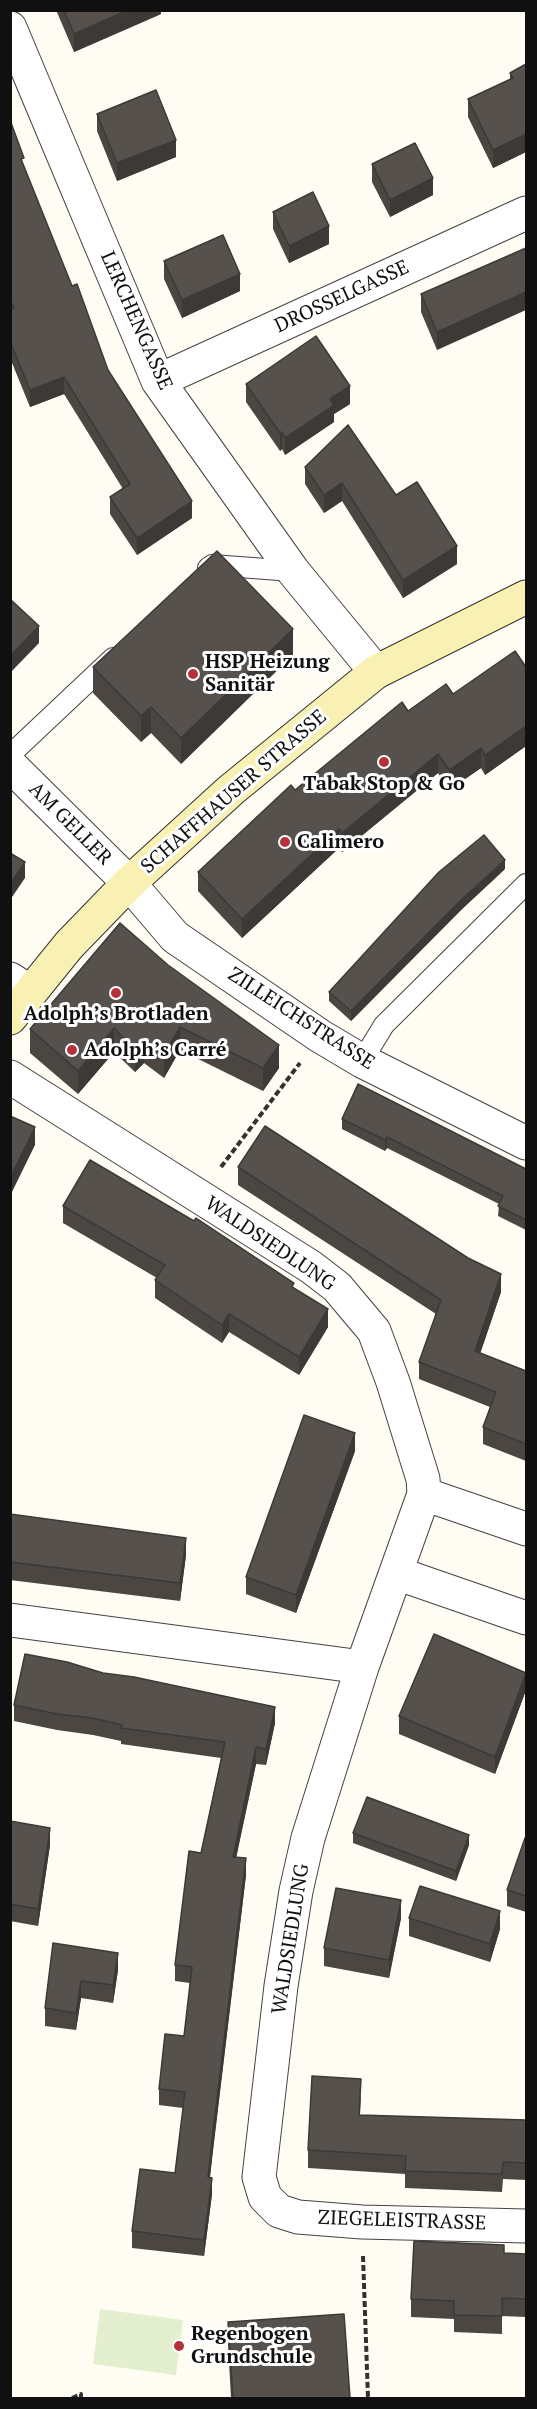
<!DOCTYPE html>
<html>
<head>
<meta charset="utf-8">
<style>
  body { margin:0 }
  #map { position:relative; width:537px; height:2409px; overflow:hidden; background:#fefcf3; font-family:"PT Serif",serif }
  canvas { display:block }
  .frame { position:absolute; inset:0; border:12px solid #101010; pointer-events:none }
</style>
</head>
<body>
<div id="map">
<canvas width="537" height="2409"></canvas>
<div class="frame"></div>
</div>
<script>
const context = document.querySelector('canvas').getContext('2d');
context.lineJoin = 'round';
function fillPath(path, color) { context.fillStyle = color; context.fill(path, 'evenodd'); }
const poly = rows => new Path2D(rows.map(r => 'M' + r).join(''));
function strokePath(path, color, width, dash) { context.strokeStyle = color; context.lineWidth = width; context.lineCap = dash ? 'butt' : 'round'; context.setLineDash(dash || []); context.stroke(path); }
function write(font, color, halo, rows, align = 'center') {
  context.font = font + ' "PT Serif",serif'; context.lineWidth = 6; context.setLineDash([]); context.textBaseline = 'middle'; context.strokeStyle = halo; context.fillStyle = color; for (const [text, x, y, turn = 0] of rows) {
    context.save(); context.translate(x, y); context.rotate((+turn || 0) * Math.PI / 180); context.textAlign = isNaN(turn) ? turn : align; if (halo) context.strokeText(text, 0, 0); context.fillText(text, 0, 0); context.restore();
  }
}
const pitch = poly([
  [100,2309,183,2320,176,2375,93,2364]
]);
const path = poly([
  [221,1167,300,1063],
  [363,2256,368,2398],
  [72,2398,81,2394,81,2398]
]);
const lane = poly([
  [208,568,212,565,293,571],
  [10,755,113,658],
  [362,1061,384,1025,526,884]
]);
const street = poly([
  [10,28,158,381,293,571,376,672],
  [158,381,526,213],
  [10,765,129,883,175,937,320,1036,362,1061,526,1143],
  [10,979,30,992],
  [10,1077,311,1267,337,1287,374,1331,393,1382,423,1479,424,1494,362,1667,308,1838,296,1891,281,1986,259,2177,265,2197,279,2211,298,2217,362,2222,526,2226],
  [424,1494,526,1529],
  [396,1573,526,1618],
  [10,1620,362,1667]
]);
const secondary = poly([
  [10,1018,69,945,129,883,231,790,376,672,526,597]
]);
const wall = poly([
  [56,10,161,10,161,14,74,52],
  [526,64,526,152,493,168,468,117,468,99,510,80,510,73],
  [97,114,176,157,117,181,97,131],
  [10,120,24,167,72,286,108,370,192,518,137,555,110,514,110,497,123,489,64,394,30,407,10,358],
  [372,164,433,195,390,217,372,182],
  [273,212,329,244,289,263,273,229],
  [526,248,437,350,421,312,421,294],
  [164,261,240,291,182,318,164,279],
  [246,384,350,404,334,414,334,422,285,455,282,449,280,451,246,402],
  [305,467,396,495,457,564,403,598,342,501,324,513,305,484],
  [293,655,181,764,151,733,141,742,93,693,93,667],
  [526,667,526,746,485,775,481,768,449,790,438,773,342,852,339,848,242,938,198,891,198,872,295,790,408,711],
  [505,869,461,910,351,1021,329,1001,329,992],
  [120,923,279,1068,263,1091,180,1050,164,1078,144,1063,135,1072,114,1052,78,1094,30,1053,30,1029],
  [526,971,526,1001,525,1000,525,974],
  [342,1119,526,1169,526,1230,498,1216,499,1204,387,1148,385,1151,342,1129],
  [238,1167,501,1292,480,1353,526,1371,526,1461,483,1444,483,1427,490,1407,419,1379,419,1362,436,1314,238,1185],
  [63,1206,294,1289,328,1327,299,1375,229,1332,222,1343,155,1298,155,1280,157,1278,63,1223],
  [355,1451,296,1613,246,1594,246,1577],
  [10,1514,186,1555,180,1601,10,1580],
  [103,1673,275,1723,266,1765,256,1764,236,1857,246,1875,213,2148,210,2177,212,2194,204,2256,132,2248,132,2231,175,2173,183,2108,159,2105,159,2089,184,2036,190,1983,175,1981,175,1965,201,1853,221,1758,121,1744,121,1741,93,1735,57,1730,14,1721,14,1705],
  [526,1690,495,1774,399,1734,399,1716],
  [10,1821,50,1845,38,1926,10,1921],
  [353,1833,469,1845,456,1881,353,1843],
  [526,1839,526,1912,507,1906,507,1890],
  [401,1918,389,1978,324,1966,324,1948],
  [409,1918,500,1929,490,1962,409,1936],
  [53,1943,118,1970,113,2003,81,1998,76,2030,45,2026,45,2008],
  [361,2096,360,2115,526,2120,526,2180,503,2179,502,2192,405,2188,405,2174,308,2168,308,2150],
  [504,2253,526,2254,526,2317,502,2316,502,2334,454,2332,454,2319,411,2317,411,2299],
  [228,2322,350,2398,231,2398,228,2344]
]);
const shadedWall = poly([
  [128,10,161,10,161,14,74,52,74,34],
  [526,134,526,152,493,168,493,150],
  [176,140,176,157,117,181,117,163],
  [433,178,433,195,390,217,390,200],
  [329,226,329,244,289,263,289,246],
  [240,274,240,291,182,318,182,300],
  [526,292,526,310,437,350,437,332],
  [64,377,64,394,30,407,30,390],
  [350,386,350,404,334,414,334,422,285,455,285,438,330,399],
  [282,432,282,449,280,451,280,433],
  [342,483,342,501,324,513,324,495],
  [192,501,192,518,137,555,137,538],
  [457,546,457,564,403,598,403,580],
  [39,626,39,643,10,673,10,656],
  [293,629,293,655,181,764,181,738],
  [151,707,151,733,141,742,141,716],
  [526,726,526,746,485,775,485,755],
  [481,748,481,768,449,790,449,770],
  [438,754,438,773,342,852,342,833],
  [339,829,339,848,242,938,242,919],
  [505,860,505,869,461,910,351,1021,351,1011,461,900],
  [25,862,25,878,10,900,10,884],
  [180,1027,180,1050,164,1078,164,1055],
  [114,1028,114,1052,78,1094,78,1071],
  [144,1039,144,1063,135,1072,135,1049],
  [279,1045,279,1068,263,1091,263,1068],
  [35,1127,35,1145,10,1196,10,1178],
  [387,1137,387,1148,385,1151,385,1140],
  [501,1274,501,1292,475,1369,475,1351],
  [328,1309,328,1327,299,1375,299,1357],
  [229,1314,229,1332,222,1343,222,1325],
  [355,1433,355,1451,296,1613,296,1595],
  [186,1538,186,1555,180,1601,180,1583],
  [526,1673,526,1690,495,1774,495,1757],
  [275,1707,275,1723,266,1765,266,1749],
  [256,1747,256,1764,233,1873,233,1857],
  [50,1828,50,1845,38,1926,38,1909],
  [469,1835,469,1845,456,1881,456,1871],
  [246,1858,246,1875,208,2193,208,2177,213,2132],
  [401,1900,401,1918,389,1978,389,1960],
  [500,1911,500,1929,490,1962,490,1944],
  [118,1953,118,1970,113,2003,113,1985],
  [81,1981,81,1998,76,2030,76,2013],
  [212,2178,212,2194,204,2256,204,2240]
]);
const building = poly([
  [64,10,128,10,74,34,64,10],
  [526,64,526,134,493,150,468,99,513,78,510,73,526,64],
  [156,90,176,140,117,163,97,114,156,90],
  [10,120,24,158,21,159,72,286,77,284,108,370,192,501,137,538,110,497,130,484,64,377,30,390,10,341,10,309,14,308,10,299,10,120],
  [415,143,433,178,390,200,372,164,415,143],
  [313,192,329,226,289,246,273,212,313,192],
  [223,235,240,274,182,300,164,261,223,235],
  [526,248,526,292,437,332,421,294,526,248],
  [316,336,350,386,330,399,334,405,285,438,282,432,280,433,246,384,316,336],
  [348,425,396,495,417,482,457,546,403,580,342,483,324,495,305,467,348,425],
  [217,551,293,629,181,738,151,707,141,716,93,667,217,551],
  [10,599,39,626,10,656,10,599],
  [515,651,526,667,526,726,485,755,481,748,449,770,438,754,342,833,339,829,242,919,198,872,291,785,295,790,402,702,408,711,446,684,453,694,515,651],
  [484,835,505,860,461,900,351,1011,329,992,439,872,484,835],
  [10,853,25,862,10,884,10,853],
  [120,923,168,965,279,1045,263,1068,180,1027,164,1055,144,1039,135,1049,114,1028,78,1071,30,1029,120,923],
  [358,1084,526,1169,526,1220,498,1206,503,1196,387,1137,385,1140,342,1119,358,1084],
  [10,1116,35,1127,10,1178,10,1116],
  [265,1126,468,1258,501,1274,475,1351,526,1371,526,1444,483,1427,496,1392,419,1362,441,1300,238,1167,265,1126],
  [90,1160,194,1221,196,1218,294,1283,292,1287,328,1309,299,1357,229,1314,222,1325,155,1280,165,1265,63,1206,90,1160],
  [304,1415,355,1433,296,1595,246,1577,304,1415],
  [10,1514,186,1538,180,1583,10,1562,10,1514],
  [434,1634,526,1673,495,1757,399,1716,434,1634],
  [25,1654,67,1662,103,1673,134,1677,275,1707,266,1749,256,1747,233,1857,246,1858,213,2132,208,2177,212,2178,204,2240,132,2231,140,2169,175,2173,185,2092,159,2089,165,2034,184,2036,192,1967,175,1965,189,1851,201,1853,225,1742,121,1728,122,1725,93,1718,57,1714,14,1705,25,1654],
  [367,1797,469,1835,456,1871,353,1833,367,1797],
  [10,1821,50,1828,38,1909,10,1904,10,1821],
  [525,1838,526,1839,526,1896,507,1890,525,1838],
  [420,1886,500,1911,490,1944,409,1918,420,1886],
  [336,1888,401,1900,389,1960,324,1948,336,1888],
  [53,1943,118,1953,113,1985,81,1981,76,2013,45,2008,53,1943],
  [312,2076,361,2079,359,2115,526,2120,526,2163,503,2162,502,2174,405,2171,406,2156,308,2150,312,2076],
  [414,2241,504,2245,504,2253,526,2254,526,2299,502,2298,502,2316,454,2315,454,2301,411,2299,414,2241],
  [344,2314,350,2398,233,2398,228,2322,344,2314]
]);
const markers = [
  [193,674,6,"#b63139"],
  [384,762,6,"#b63139"],
  [285,842,6,"#b63139"],
  [116,993,6,"#b63139"],
  [72,1050,6,"#b63139"],
  [179,2346,6,"#b63139"]
];
const streetNames = [
  ["DROSSELGASSE",342,297,-25],
  ["LERCHENGASSE",136,321,66],
  ["SCHAFFHAUSER STRASSE",234,792,-41],
  ["AM GELLER",70,824,45],
  ["ZILLEICHSTRASSE",301,1019,33],
  ["WALDSIEDLUNG",270,1244,34],
  ["WALDSIEDLUNG",291,1939,-81],
  ["ZIEGELEISTRASSE",402,2221,2]
];
const poiNames = [
  ["HSP Heizung",205,662],
  ["Sanitär",205,685],
  ["Tabak Stop & Go",384,784,"center"],
  ["Calimero",297,842],
  ["Adolph’s Brotladen",116,1014,"center"],
  ["Adolph’s Carré",84,1050],
  ["Regenbogen",191,2334],
  ["Grundschule",191,2357]
];
fillPath(pitch, '#e4efcf');
strokePath(lane, '#434343', 22);
strokePath(street, '#434343', 35);
strokePath(secondary, '#323232', 35);
strokePath(path, '#323232', 4, [6, 3]);
strokePath(lane, '#fff', 20);
strokePath(street, '#fff', 33);
strokePath(secondary, '#f9f1b3', 33);
fillPath(wall, '#4b4642');
fillPath(shadedWall, '#3d3936');
fillPath(building, '#57514d');
strokePath(building, '#3d3936', 1.5);
for (const [x, y, r, color] of markers) { const dot = new Path2D(); dot.arc(x, y, r, 0, 2 * Math.PI); context.fillStyle = color; context.fill(dot); strokePath(dot, '#fff', 2); }
write('20px', '#101010', '#fff', streetNames);
write('bold 20px', '#101010', '#fff', poiNames, 'left');
</script>
</body>
</html>
